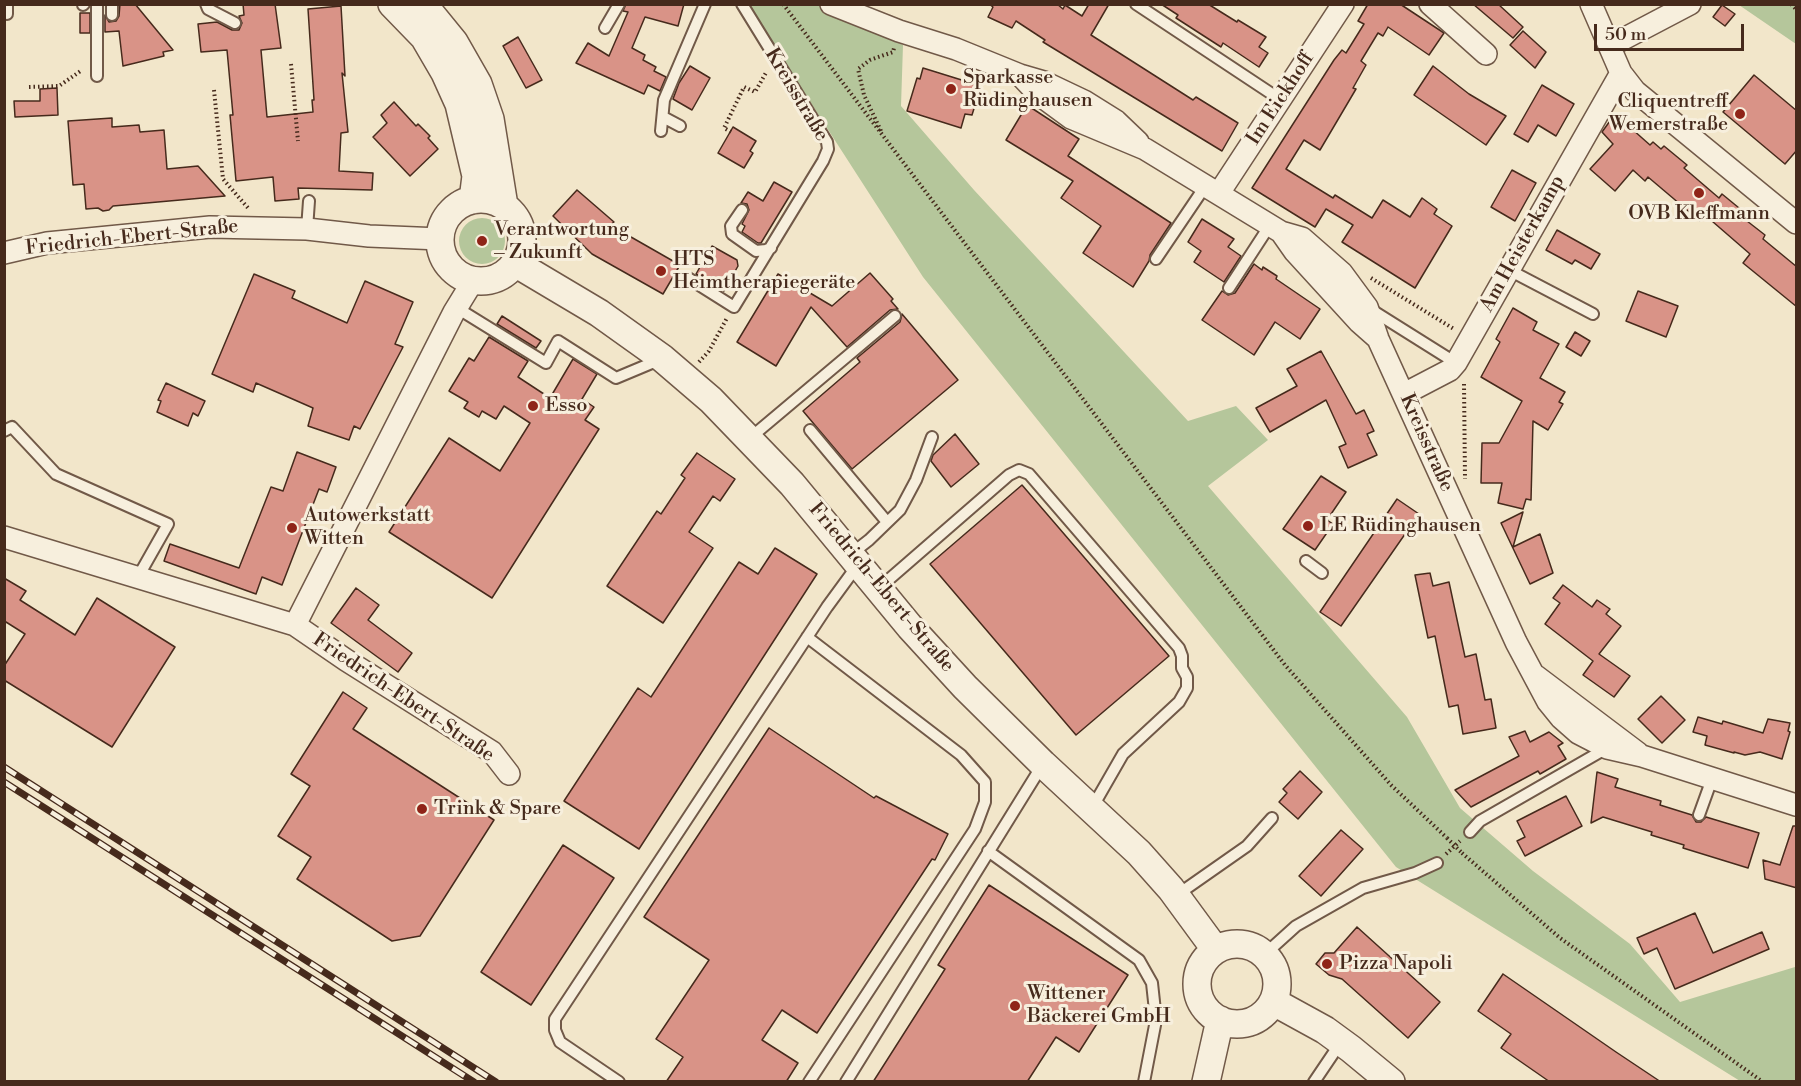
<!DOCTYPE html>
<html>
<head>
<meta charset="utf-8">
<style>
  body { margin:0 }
  #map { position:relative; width:1801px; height:1086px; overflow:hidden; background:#f2e6ca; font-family:"Libre Bodoni",serif }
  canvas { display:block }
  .frame { position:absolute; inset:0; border:6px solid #462a1c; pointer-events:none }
  .scale { position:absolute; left:1594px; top:24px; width:150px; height:27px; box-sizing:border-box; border:3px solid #462a1c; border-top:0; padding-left:8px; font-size:18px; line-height:21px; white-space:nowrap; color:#462a1c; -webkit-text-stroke:4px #f7efdd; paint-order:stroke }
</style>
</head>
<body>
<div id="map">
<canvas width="1801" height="1086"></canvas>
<div class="frame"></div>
<div class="scale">50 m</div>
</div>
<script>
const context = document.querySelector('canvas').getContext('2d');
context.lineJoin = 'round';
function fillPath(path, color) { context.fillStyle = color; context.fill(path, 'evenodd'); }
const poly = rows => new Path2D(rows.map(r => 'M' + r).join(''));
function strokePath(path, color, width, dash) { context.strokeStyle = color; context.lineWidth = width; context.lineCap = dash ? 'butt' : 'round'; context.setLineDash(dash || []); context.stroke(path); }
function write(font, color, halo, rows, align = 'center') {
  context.font = font + ' "Libre Bodoni",serif'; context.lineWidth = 6; context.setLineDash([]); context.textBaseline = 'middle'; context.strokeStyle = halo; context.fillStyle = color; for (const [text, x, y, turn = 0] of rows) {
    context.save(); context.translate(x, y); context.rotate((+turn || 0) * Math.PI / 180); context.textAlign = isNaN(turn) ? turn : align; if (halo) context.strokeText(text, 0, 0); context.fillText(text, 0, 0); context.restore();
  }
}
const green = poly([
  [757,4,820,5,903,45,901,106,974,190,1188,421,1236,406,1268,440,1208,486,1407,717,1460,808,1533,871,1630,944,1680,1002,1795,967,1796,972,1796,1081,1740,1081,1396,867,923,277,749,7],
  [1739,5,1796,5,1796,44],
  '459 241a23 23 0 1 1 46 0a23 23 0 1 1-46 0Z'
]);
const building = poly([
  [120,4,135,4,173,50,163,52,164,56,123,66,119,31,105,32,105,15,109,22,116,21,119,16,120,4],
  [243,4,275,4,281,48,261,50,267,117,313,112,312,100,314,100,308,9,341,6,345,76,342,73,348,132,341,133,339,171,373,173,372,190,298,188,299,199,275,201,273,177,236,181,230,115,233,115,227,50,201,52,198,24,217,22,232,30,239,30,242,23,239,16,244,15,243,4],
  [626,4,684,4,678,26,645,17,632,48,645,55,643,60,656,67,654,71,666,77,660,91,648,85,644,94,576,63,588,43,609,56,628,12,623,11,626,4],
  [989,4,1057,4,1063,9,1065,5,1082,16,1089,4,1109,4,1091,35,1193,100,1196,97,1238,123,1222,151,1043,42,1045,40,1016,21,1012,28,988,17,993,7,989,4],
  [1161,4,1208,4,1237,22,1238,20,1266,37,1259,47,1268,53,1259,67,1223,43,1221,47,1176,18,1178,15,1161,4],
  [1368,4,1400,4,1444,33,1429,55,1388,27,1383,36,1378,33,1361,61,1366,65,1353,88,1356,89,1320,150,1304,140,1286,169,1333,198,1335,195,1372,218,1383,200,1410,217,1422,198,1437,209,1434,214,1452,226,1415,288,1342,242,1353,225,1326,209,1315,227,1252,188,1334,60,1342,50,1346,53,1364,24,1358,21,1368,4],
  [1473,4,1498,4,1523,27,1513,38,1473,4],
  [1722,5,1735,14,1725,26,1713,17,1722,5],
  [80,13,90,13,90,33,80,33,80,13],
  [1523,31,1546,52,1535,68,1510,45,1523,31],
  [518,37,542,80,526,88,503,46,518,37],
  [690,66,710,78,692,110,673,99,679,83,690,66],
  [1433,66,1469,94,1506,116,1486,145,1414,95,1433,66],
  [923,68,981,86,972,115,965,114,961,128,907,111,917,78,920,79,923,68],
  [1754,75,1797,111,1797,150,1785,164,1723,112,1754,75],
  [1542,85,1574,104,1556,136,1538,125,1528,142,1514,134,1542,85],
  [57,88,58,115,15,117,14,101,40,101,40,89,57,88],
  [394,102,416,126,418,124,430,136,428,138,438,149,410,176,373,137,387,123,381,115,394,102],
  [1027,105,1079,139,1068,156,1171,223,1150,255,1149,261,1133,287,1083,253,1101,226,1061,198,1073,181,1006,140,1027,105],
  [1615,114,1650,145,1653,142,1661,149,1664,146,1687,165,1684,168,1719,198,1722,194,1750,217,1747,221,1765,235,1763,239,1797,267,1797,307,1743,263,1750,254,1705,215,1700,221,1648,177,1645,181,1633,170,1615,191,1590,169,1613,144,1602,132,1615,114],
  [112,118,112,127,139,125,140,132,164,130,167,169,198,166,225,196,113,206,109,210,103,211,98,208,86,209,84,184,73,185,68,121,112,118],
  [733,127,756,141,750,151,753,153,744,168,718,153,733,127],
  [1512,170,1536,183,1515,221,1491,207,1512,170],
  [774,182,792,192,761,243,758,243,742,232,745,226,742,224,749,210,747,204,741,203,748,192,763,201,774,182],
  [577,190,614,222,610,225,680,265,663,294,592,254,553,216,577,190],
  [1202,219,1234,239,1228,247,1241,256,1224,282,1194,262,1201,251,1188,242,1202,219],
  [1557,230,1600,254,1591,269,1575,260,1572,264,1546,250,1557,230],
  [712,246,737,260,738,266,724,291,696,274,712,246],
  [1254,264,1262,270,1263,267,1277,276,1276,279,1320,309,1300,339,1275,322,1254,355,1202,320,1222,291,1228,295,1235,293,1254,264],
  [870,273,893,299,891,301,898,309,890,310,847,347,811,307,776,366,737,342,778,274,832,306,870,273],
  [254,274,295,291,292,298,347,323,365,281,413,302,395,344,403,347,360,429,354,426,349,440,308,426,313,408,256,383,253,392,212,374,254,274],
  [1638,291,1678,306,1666,337,1626,321,1638,291],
  [1513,308,1537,322,1533,330,1559,344,1540,378,1565,392,1559,402,1563,404,1548,430,1533,421,1531,500,1526,499,1523,509,1498,503,1502,483,1481,483,1482,443,1499,443,1522,401,1481,377,1500,342,1496,339,1513,308],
  [902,314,958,380,852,469,803,411,860,362,857,358,900,322,902,314],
  [502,316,541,341,536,348,497,324,502,316],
  [1575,332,1590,341,1581,356,1566,347,1575,332],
  [489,337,528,361,518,377,550,398,573,359,597,374,582,399,594,407,585,420,599,429,492,598,389,532,449,438,500,471,530,423,504,406,496,419,482,411,479,417,464,408,468,402,449,391,469,358,474,361,489,337],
  [1321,351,1356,414,1364,410,1374,431,1367,434,1377,455,1348,468,1339,447,1346,444,1326,400,1270,432,1256,408,1297,386,1287,369,1321,351],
  [166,383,205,401,198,416,193,413,188,426,157,412,161,401,158,400,166,383],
  [955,434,979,464,951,487,931,461,933,455,955,434],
  [297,452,336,467,327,492,319,489,282,585,262,577,256,594,164,561,170,544,239,568,271,487,283,491,297,452],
  [697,453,735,479,720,501,713,496,689,532,713,548,663,623,607,586,657,511,661,514,685,478,681,475,697,453],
  [1321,476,1346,492,1327,520,1333,524,1315,550,1283,529,1321,476],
  [1022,485,1169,656,1076,735,930,564,1022,485],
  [1397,499,1419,514,1341,626,1320,612,1397,499],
  [1523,512,1513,547,1540,534,1553,573,1530,584,1501,523,1523,512],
  [775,548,817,574,639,849,564,801,638,688,651,697,739,562,758,574,775,548],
  [1430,573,1433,586,1449,582,1465,657,1476,654,1485,700,1491,699,1496,728,1463,734,1458,705,1449,707,1435,636,1428,638,1415,575,1430,573],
  [4,578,26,591,20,600,75,635,97,598,175,647,112,747,4,680,4,666,25,634,6,622,4,625,4,578],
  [1563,585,1592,607,1597,600,1610,609,1606,614,1621,626,1599,654,1630,676,1614,697,1583,675,1593,661,1545,624,1560,603,1553,598,1563,585],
  [356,588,379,605,368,620,412,653,398,672,331,623,356,588],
  [343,692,367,708,353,729,494,820,420,936,392,941,297,879,311,857,278,836,310,786,291,774,343,692],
  [1661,696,1685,720,1662,743,1638,719,1661,696],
  [1698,717,1722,724,1723,721,1763,733,1768,719,1790,723,1788,731,1790,732,1782,759,1760,752,1745,755,1734,752,1734,753,1705,745,1707,736,1693,732,1698,717],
  [769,728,874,798,876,796,948,834,935,860,932,859,817,1033,782,1010,762,1040,798,1063,786,1082,666,1082,683,1057,656,1039,709,960,644,917,769,728],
  [1525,731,1530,742,1549,732,1563,743,1558,746,1566,759,1540,774,1538,771,1471,807,1455,790,1519,756,1509,737,1525,731],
  [1300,771,1322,792,1298,819,1279,802,1287,793,1283,789,1300,771],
  [1597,772,1618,779,1615,787,1661,801,1660,805,1692,815,1696,822,1701,822,1706,817,1759,833,1748,868,1683,848,1684,845,1651,835,1652,832,1603,817,1591,823,1597,772],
  [1566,796,1582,826,1525,856,1517,841,1525,837,1517,821,1566,796],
  [1793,826,1797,826,1797,888,1765,879,1763,860,1780,865,1793,826],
  [1341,830,1363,849,1321,896,1299,876,1341,830],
  [563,845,614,878,531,1005,481,972,563,845],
  [989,885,1128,975,1079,1052,1056,1037,1027,1082,873,1082,945,969,938,965,989,885],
  [1695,913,1713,953,1762,932,1769,949,1675,989,1657,948,1644,954,1637,938,1695,913],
  [1357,927,1440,1002,1408,1038,1342,979,1329,975,1316,964,1325,953,1334,953,1357,927],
  [1503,974,1616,1052,1661,1082,1550,1082,1501,1048,1511,1034,1478,1011,1503,974]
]);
const path = poly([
  [783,4,1285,665,1391,785,1447,838],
  [1791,4,1796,9],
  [291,64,298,141],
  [29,87,59,86,82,70],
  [214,90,223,179,248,208],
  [881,131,864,95,858,69,870,60,893,52,894,48],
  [731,132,724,128,744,87,755,92,767,71],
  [1371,278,1454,329],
  [699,362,709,351,727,318],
  [1464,384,1465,479],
  [1462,853,1560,938,1763,1082],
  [1446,854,1460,841]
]);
const service = poly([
  [7,4,7,14],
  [112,4,112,15],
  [206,4,208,9,235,23],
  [1136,4,1281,100],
  [83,5,84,4],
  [605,28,619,4],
  [97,76,97,4],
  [663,117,680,126],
  [661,131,664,100,705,4],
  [742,210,731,226,732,234,756,251,766,250,771,248],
  [307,229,309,201],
  [1156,259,1206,185],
  [1509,270,1593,314],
  [688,278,734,307,823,161,828,149,827,142,742,4],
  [1229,288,1270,225],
  [457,308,546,363,558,341,616,378,659,360],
  [1370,309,1456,363],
  [810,430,887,522],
  [4,431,12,427,56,474,168,524,138,577],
  [750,438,895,316],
  [851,554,869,540,900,510,916,480,932,437],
  [1306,561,1322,573],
  [879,588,1009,475,1019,470,1029,474,1179,648,1182,656,1182,668,1187,677,1187,688,1179,702,1123,754,1092,808],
  [807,637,961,755,985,782,985,802,975,829,809,1082],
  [1699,815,1712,779],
  [1470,832,1480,821,1607,748],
  [988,851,1139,960,1152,983,1156,1020,1144,1082],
  [1177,895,1247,846,1272,818],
  [1265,954,1296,926,1363,888,1415,873,1437,863],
  [619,1082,560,1042,555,1030,555,1019,827,607,857,566],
  [846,1082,1043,764],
  [1314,1082,1341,1042]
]);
const minor = poly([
  [831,4,899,31,956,49,1020,75,1044,82,1084,101,1116,121,1138,142],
  [1430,4,1486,54],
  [1591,4,1621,73,1635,91,1796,223],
  [1610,46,1690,4],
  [1020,75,1037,93,1071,118,1145,149,1281,232,1302,238,1342,273,1367,307,1378,339,1516,642,1548,702,1561,718,1578,733,1607,748,1642,756,1796,805],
  [1219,193,1343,4],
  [1281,232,1295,252,1359,322,1376,337],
  [4,253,47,243,210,227,307,229,369,236,440,239],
  [473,281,454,312,295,625,346,660,492,752,509,774],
  [1404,394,1450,370,1456,363,1621,73],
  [4,537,295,625],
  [1536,676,1638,753]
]);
const tertiary = poly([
  [392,4,424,37,445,73,459,104,476,176,473,200],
  [423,4,454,42,478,84,490,119,504,206],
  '440 240a41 41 0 1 1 82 0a41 41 0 1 1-82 0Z',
  [515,263,599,313,662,358,711,400,792,484,910,627,965,687,1043,764,1139,853,1171,889,1215,949],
  '1197 984a40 40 0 1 1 80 0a40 40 0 1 1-80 0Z',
  [1274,1002,1325,1030,1351,1049,1391,1082],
  [1206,1082,1220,1020]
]);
const rail = poly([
  [4,767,496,1082],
  [4,782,474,1082]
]);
const pathBridge = poly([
  [1447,838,1462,853]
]);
const markers = [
  [951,89,6,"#8f2418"],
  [1740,114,6,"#8f2418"],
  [1699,193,6,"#8f2418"],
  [482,241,6,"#8f2418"],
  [661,271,6,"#8f2418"],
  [533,406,6,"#8f2418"],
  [1308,526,6,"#8f2418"],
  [292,528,6,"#8f2418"],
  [422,809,6,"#8f2418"],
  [1327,964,6,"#8f2418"],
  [1015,1006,6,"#8f2418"]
];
const poiNames = [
  ["Sparkasse",963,78],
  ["Rüdinghausen",963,101],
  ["Cliquentreff",1728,102,"right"],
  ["Wemerstraße",1728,125,"right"],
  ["OVB Kleffmann",1699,214,"center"],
  ["Verantwortung",494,230],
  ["– Zukunft",494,253],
  ["HTS",673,260],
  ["Heimtherapiegeräte",673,283],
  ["Esso",545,406],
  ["Autowerkstatt",304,516],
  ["Witten",304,539],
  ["LE Rüdinghausen",1320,526],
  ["Trink & Spare",434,809],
  ["Pizza Napoli",1339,964],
  ["Wittener",1027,994],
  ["Bäckerei GmbH",1027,1017]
];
const streetNames = [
  ["Kreisstraße",796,95,59],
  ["Im Eickhoff",1281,99,-57],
  ["Friedrich-Ebert-Straße",132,238,-6],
  ["Am Heisterkamp",1523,244,-61],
  ["Kreisstraße",1426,443,66],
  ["Friedrich-Ebert-Straße",881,588,50],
  ["Friedrich-Ebert-Straße",403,698,34]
];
fillPath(green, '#b5c69b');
fillPath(building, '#d99387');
strokePath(building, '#462a1c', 1.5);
strokePath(service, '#715948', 14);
strokePath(minor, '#715948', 24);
strokePath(tertiary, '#715948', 30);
strokePath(path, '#462a1c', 4, [1.5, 3]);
strokePath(service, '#f7efdd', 10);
strokePath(minor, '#f7efdd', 21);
strokePath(tertiary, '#f7efdd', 27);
strokePath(rail, '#462a1c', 7);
strokePath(rail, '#f7efdd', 4.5, [14]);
strokePath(pathBridge, '#462a1c', 4, [1.5, 3]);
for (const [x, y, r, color] of markers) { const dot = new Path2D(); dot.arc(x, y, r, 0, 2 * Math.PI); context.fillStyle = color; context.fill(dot); strokePath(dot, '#f7efdd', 2); }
write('20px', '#462a1c', '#f7efdd', poiNames, 'left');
write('20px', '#462a1c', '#f7efdd', streetNames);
</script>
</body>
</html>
